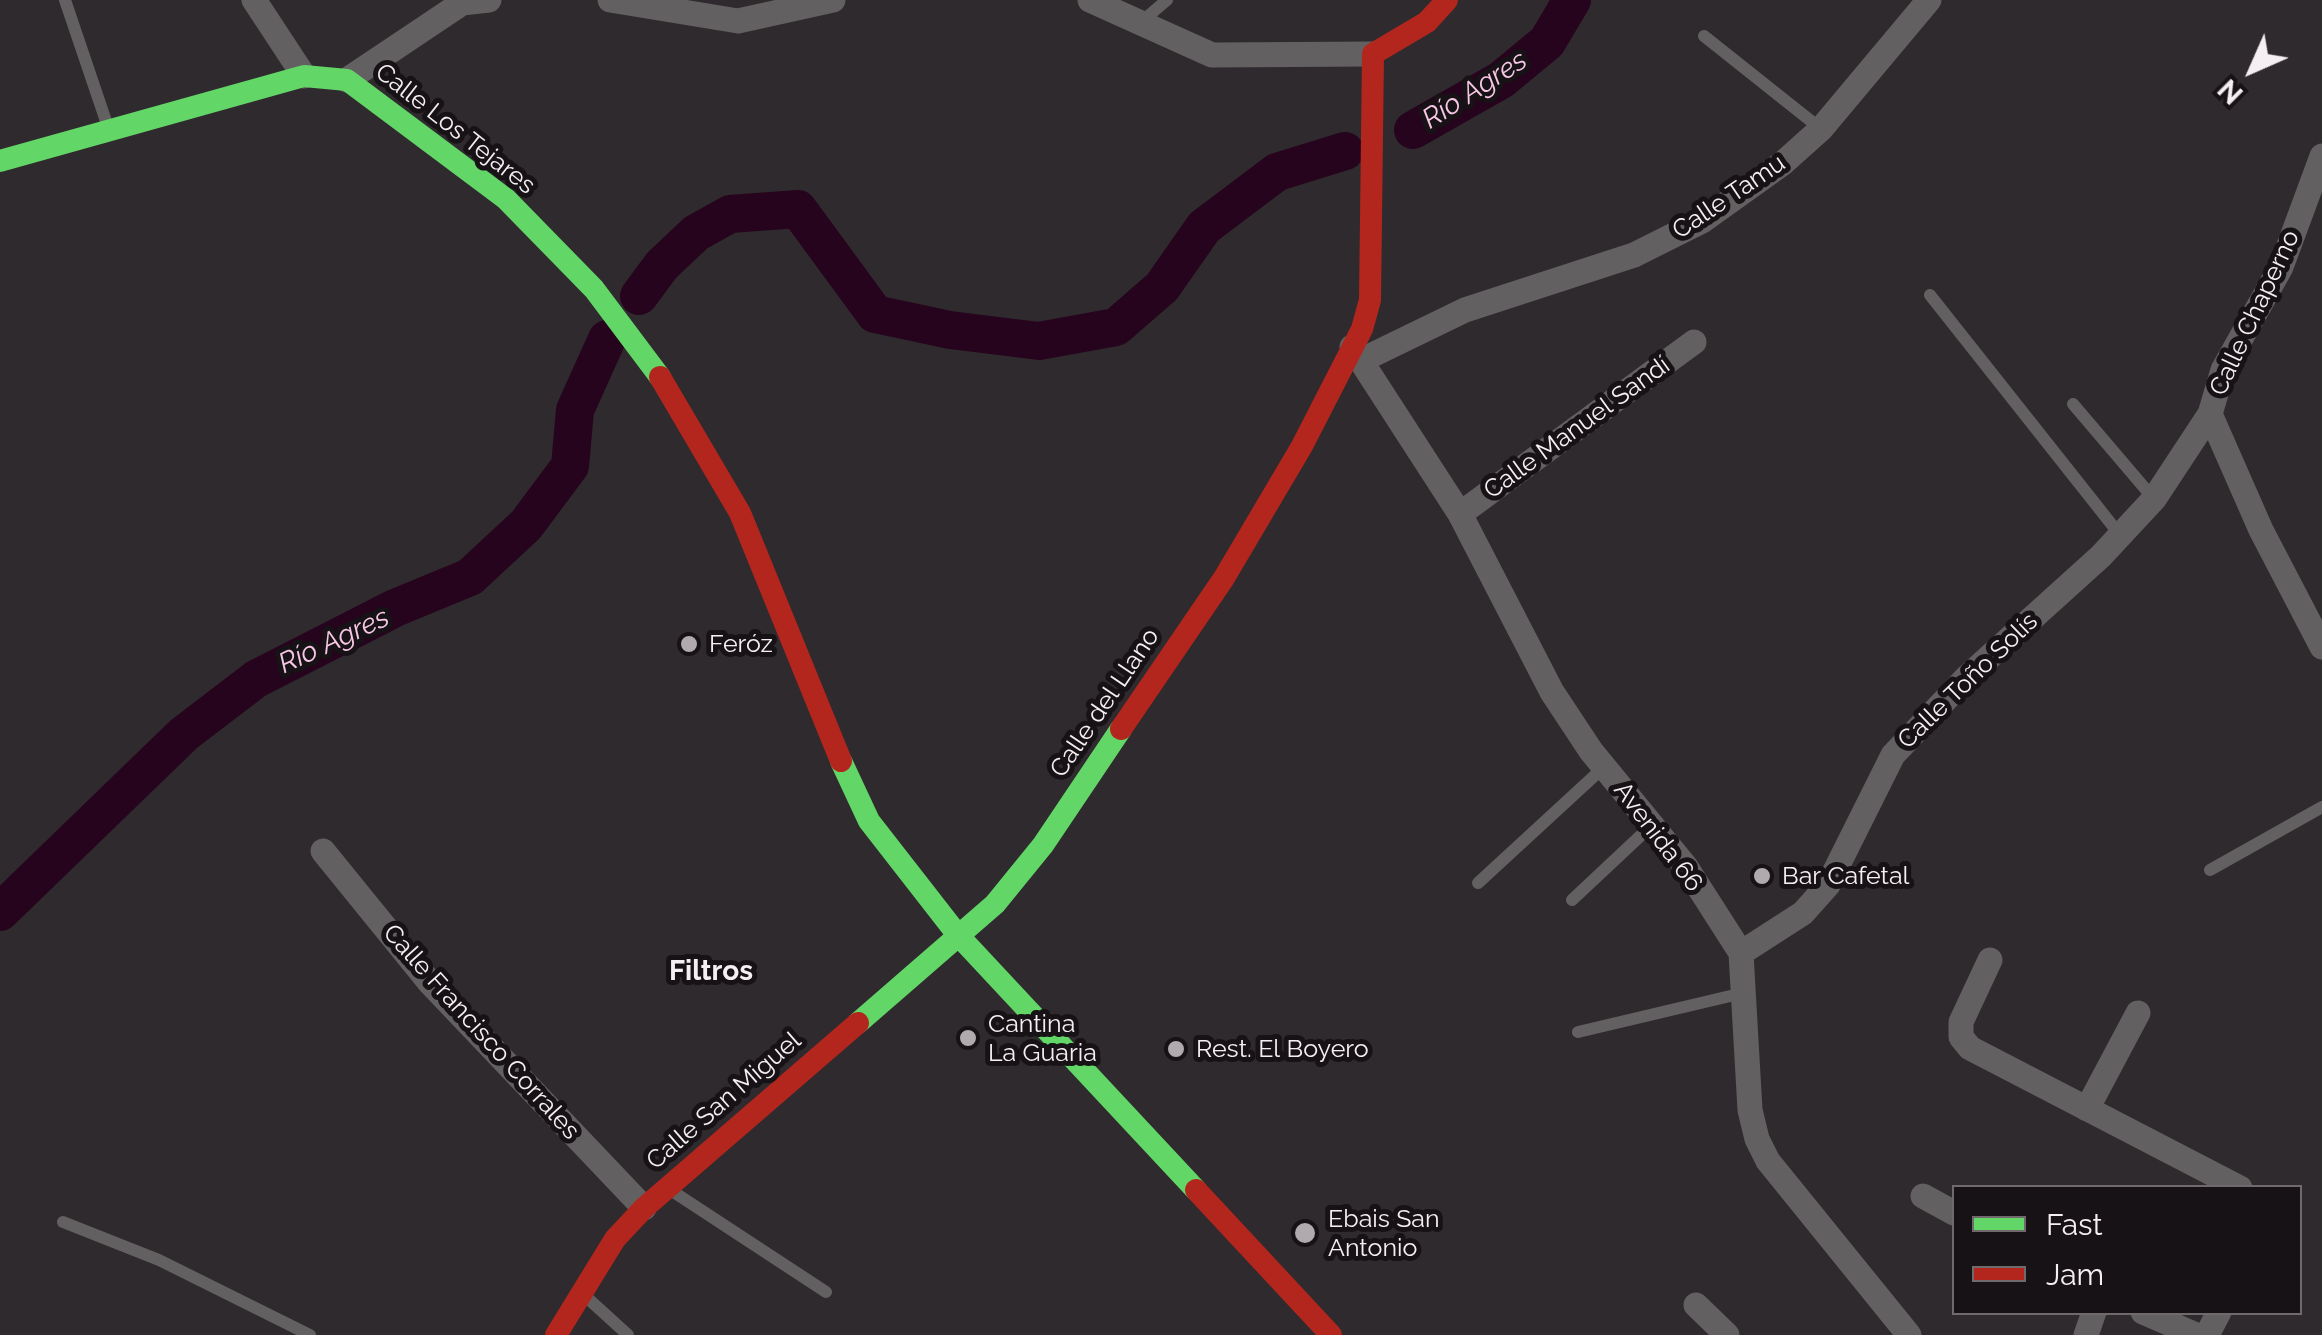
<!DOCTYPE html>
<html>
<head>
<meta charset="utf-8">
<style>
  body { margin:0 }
  #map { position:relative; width:2322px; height:1335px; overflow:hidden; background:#2f2a2d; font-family:Raleway,sans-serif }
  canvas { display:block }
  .legend { position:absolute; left:1952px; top:1185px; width:350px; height:130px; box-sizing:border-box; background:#171215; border:2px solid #706a6d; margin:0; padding:12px 18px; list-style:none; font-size:30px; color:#f5eef2 }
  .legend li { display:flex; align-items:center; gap:20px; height:50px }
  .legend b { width:50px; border:2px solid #706a6d }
  .north { position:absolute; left:2202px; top:20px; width:100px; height:100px; -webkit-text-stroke:8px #171215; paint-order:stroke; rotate:225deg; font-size:28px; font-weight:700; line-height:40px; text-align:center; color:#f5eef2 }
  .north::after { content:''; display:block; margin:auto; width:35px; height:45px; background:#f5eef2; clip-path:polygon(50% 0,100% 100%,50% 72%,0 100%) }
</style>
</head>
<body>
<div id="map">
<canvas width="2322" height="1335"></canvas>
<ul class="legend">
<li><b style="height:12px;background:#63d668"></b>Fast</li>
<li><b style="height:12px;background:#b3261e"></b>Jam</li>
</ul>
<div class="north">N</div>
</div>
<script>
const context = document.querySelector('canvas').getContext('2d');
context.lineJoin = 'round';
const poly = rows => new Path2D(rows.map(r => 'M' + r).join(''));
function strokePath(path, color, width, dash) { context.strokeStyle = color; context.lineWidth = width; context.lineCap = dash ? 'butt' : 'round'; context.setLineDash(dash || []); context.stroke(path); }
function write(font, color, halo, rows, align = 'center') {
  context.font = font + ' Raleway,sans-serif'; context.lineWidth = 10; context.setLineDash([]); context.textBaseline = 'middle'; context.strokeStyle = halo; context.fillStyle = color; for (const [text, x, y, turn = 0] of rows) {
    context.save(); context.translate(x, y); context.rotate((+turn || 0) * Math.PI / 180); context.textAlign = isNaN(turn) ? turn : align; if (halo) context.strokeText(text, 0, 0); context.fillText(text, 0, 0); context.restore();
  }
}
const river = poly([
  [1413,130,1501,80,1547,42,1572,0],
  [639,296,662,265,696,233,730,214,798,209,875,314,950,330,1039,341,1116,327,1162,287,1204,227,1277,172,1345,151],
  [0,912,184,734,256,679,395,608,470,577,526,525,570,466,575,410,607,339]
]);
const lane = poly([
  [65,0,109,130],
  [1140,23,1167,0],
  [1704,36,1821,129],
  [1930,295,2120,535],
  [2073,404,2154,499],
  [2210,870,2322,807],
  [1478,883,1604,767],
  [1572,900,1652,825],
  [1578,1032,1743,993],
  [669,1189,826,1292],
  [63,1222,159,1260,310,1335],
  [583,1294,628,1335]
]);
const street = poly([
  [254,0,304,76],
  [610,0,738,21,833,0],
  [1090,0,1212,55,1373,54],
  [347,80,462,3,489,0],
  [1352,347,1460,514,1552,692,1591,751,1686,867,1741,953,1750,1110,1757,1139,1768,1161,1909,1335],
  [1362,360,1465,310,1634,255,1702,221,1783,163,1821,129,1929,0],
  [2210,414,2261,530,2322,647],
  [1460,514,1694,342],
  [323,851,431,984,644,1208],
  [1741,953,1803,913,1828,885,1893,755,1966,678,2101,556,2154,499,2210,414,2223,370,2281,267,2322,156],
  [1990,960,1961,1022,1961,1037,1970,1048,2240,1188],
  [2087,1109,2138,1013],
  [1923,1196,1954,1213],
  [1696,1305,1727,1335],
  [2143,1312,2196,1335],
  [2086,1335,2094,1312],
  [2207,1335,2219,1312]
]);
const fast = poly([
  [0,161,304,76,347,80,506,199,594,289,660,377],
  [841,761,869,821,957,934,1196,1190],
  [858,1023,995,904,1043,845,1121,729]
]);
const jam = poly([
  [660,377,740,513,841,761],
  [1121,729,1224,578,1302,446,1362,329,1370,300,1373,54,1427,22,1447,0],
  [1196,1190,1331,1335],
  [556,1335,615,1239,644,1208,858,1023]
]);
const markers = [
  [689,644,10,"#b0a9ad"],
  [1762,876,10,"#b0a9ad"],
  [968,1038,10,"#b0a9ad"],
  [1176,1049,10,"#b0a9ad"],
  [1305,1233,12,"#b0a9ad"]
];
const streetNames = [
  ["Calle Los Tejares",455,129,38],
  ["Calle Tamu",1729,197,-34],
  ["Calle Chaperno",2255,313,-65],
  ["Calle Manuel Sandí",1577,428,-36],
  ["Calle Toño Solís",1968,681,-44],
  ["Calle del Llano",1105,703,-56],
  ["Avenida 66",1658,837,53],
  ["Calle Francisco Corrales",481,1032,48],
  ["Calle San Miguel",724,1101,-41]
];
const poiNames = [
  ["Feróz",709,644],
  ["Bar Cafetal",1782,876],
  ["Cantina",988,1024],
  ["La Guaria",988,1053],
  ["Rest. El Boyero",1196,1049],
  ["Ebais San",1328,1219],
  ["Antonio",1328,1248]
];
const waterNames = [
  ["Río Agres",1475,90,-33],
  ["Río Agres",334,641,-25]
];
const neighbourhoodNames = [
  ["Filtros",711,972]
];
strokePath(river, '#27041d', 38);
strokePath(lane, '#626061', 12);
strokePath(street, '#626061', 25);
strokePath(fast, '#63d668', 22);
strokePath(jam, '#b3261e', 22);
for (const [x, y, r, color] of markers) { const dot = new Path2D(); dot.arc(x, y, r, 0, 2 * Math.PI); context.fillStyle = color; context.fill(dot); strokePath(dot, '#171215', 4); }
write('25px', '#f5eef2', '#171215', streetNames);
write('25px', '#f5eef2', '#171215', poiNames, 'left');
write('italic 28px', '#f8c7e5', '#171215', waterNames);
write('bold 28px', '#f5eef2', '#171215', neighbourhoodNames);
</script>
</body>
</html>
